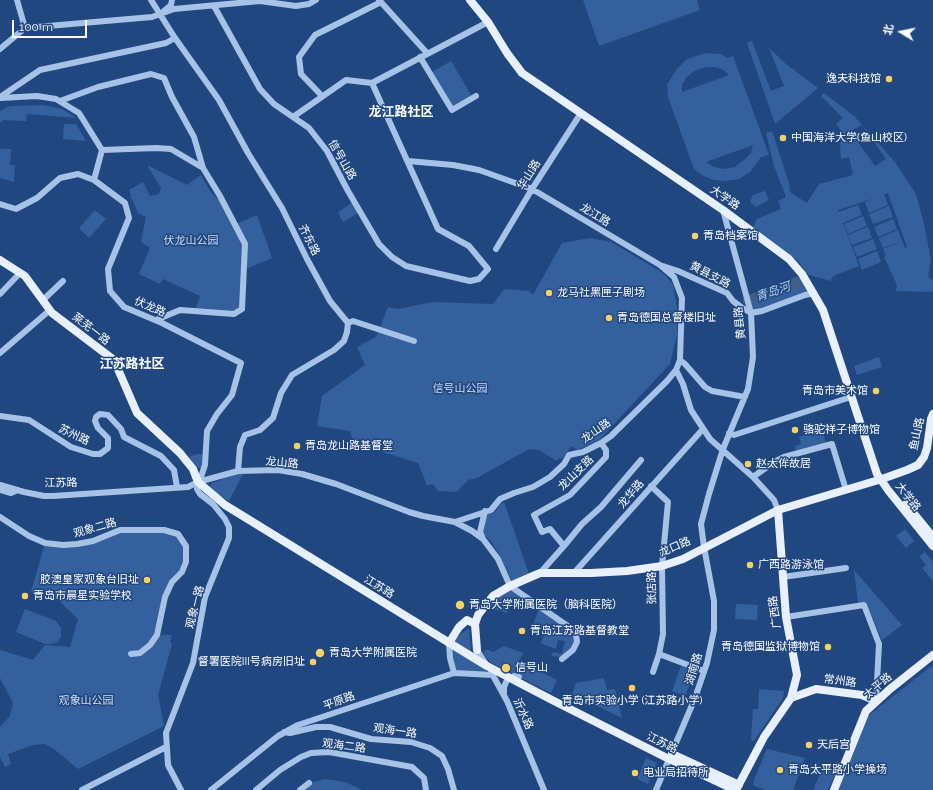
<!DOCTYPE html>
<html>
<head>
<meta charset="utf-8">
<style>
  body { margin:0 }
  #map { position:relative; width:933px; height:790px; overflow:hidden; background:#214780; font-family:Raleway,"Noto Sans SC",sans-serif }
  canvas { display:block }
  .north { position:absolute; left:881px; top:12px; width:40px; height:40px; -webkit-text-stroke:3px #214780; paint-order:stroke; rotate:280deg; font-size:11px; font-weight:700; line-height:16px; text-align:center; color:#fff }
  .north::after { content:''; display:block; margin:auto; width:14px; height:18px; background:#fff; clip-path:polygon(50% 0,100% 100%,50% 72%,0 100%) }
  .scale { position:absolute; left:12px; top:20px; width:75px; height:18px; box-sizing:border-box; border:2px solid #fff; border-top:0; padding-left:5px; font-size:12px; line-height:14px; white-space:nowrap; color:#fff; -webkit-text-stroke:3px #214780; paint-order:stroke }
</style>
</head>
<body>
<div id="map">
<canvas width="933" height="790"></canvas>
<div class="north">北</div>
<div class="scale">100 m</div>
</div>
<script>
const context = document.querySelector('canvas').getContext('2d');
context.lineJoin = 'round';
function fillPath(path, color) { context.fillStyle = color; context.fill(path, 'evenodd'); }
const poly = rows => new Path2D(rows.map(r => 'M' + r).join(''));
function strokePath(path, color, width, dash) { context.strokeStyle = color; context.lineWidth = width; context.lineCap = dash ? 'butt' : 'round'; context.setLineDash(dash || []); context.stroke(path); }
function write(font, color, halo, rows, align = 'center') {
  context.font = font + ' Raleway,"Noto Sans SC",sans-serif'; context.lineWidth = 3; context.setLineDash([]); context.textBaseline = 'middle'; context.strokeStyle = halo; context.fillStyle = color; for (const [text, x, y, turn = 0] of rows) {
    context.save(); context.translate(x, y); context.rotate((+turn || 0) * Math.PI / 180); context.textAlign = isNaN(turn) ? turn : align; if (halo) context.strokeText(text, 0, 0); context.fillText(text, 0, 0); context.restore();
  }
}
const green = poly([
  [583,0,697,0,700,10,599,46],
  [752,41,771,91,784,86,769,48,786,64,818,88,775,124,747,43],
  [706,53,721,54,727,58,733,56,769,155,761,157,750,172,739,179,726,181,713,180,702,175,694,169,668,97,667,85,676,70,687,59],
  [706,67,715,67,722,69,729,75,682,92,682,85,686,78,694,71],
  [753,145,751,153,745,159,735,167,725,169,714,167,706,162],
  [451,61,473,98,452,110,430,73],
  [824,93,854,116,895,162,916,194,924,224,931,260,928,277,933,280,933,289,932,292,896,291,897,285,884,257,886,256,883,249,902,241,905,248,907,247,888,193,884,194,888,205,869,213,865,202,878,197,838,210,839,212,858,205,862,215,843,223,859,266,833,276,831,281,809,275,797,260,753,227,757,219,781,209,778,201,786,197,774,166,766,133,772,131,789,183,790,192,807,203,819,184,853,175,849,157,841,159,840,143,845,138,852,134,875,166,886,159,862,125,844,134,836,124,843,118,821,96],
  [44,105,62,109,76,118,27,114,26,121,3,120,0,123,0,111,10,106],
  [64,124,76,124,86,141,63,139],
  [0,149,11,149,10,165,15,165,14,182,0,178],
  [147,165,187,185,201,175,210,191,220,201,228,218,233,223,239,223,257,215,272,258,246,269,240,312,195,311,200,296,163,279,160,284,139,274,150,248,141,242,146,217,138,213,133,201,130,197,131,195,129,190,143,182,150,196,159,194,161,188],
  [765,191,769,200,756,207,750,202,753,195],
  [352,203,358,213,343,222,338,212],
  [889,206,893,217,873,224,869,214],
  [95,210,106,219,89,238,79,228],
  [863,216,867,226,848,234,844,224],
  [893,219,897,229,878,237,874,227],
  [868,227,872,238,852,245,848,235],
  [898,230,902,241,883,248,879,238],
  [590,238,611,242,663,273,673,284,677,308,677,335,670,364,599,440,577,450,571,446,562,459,559,458,557,461,539,450,529,449,477,478,468,480,456,492,438,491,433,484,427,485,418,463,354,443,350,431,317,426,322,396,365,365,357,347,376,337,388,307,398,309,433,302,493,304,504,289,529,291,533,295,562,243],
  [873,239,877,249,857,257,853,247],
  [877,251,881,262,862,270,858,259],
  [798,276,808,292,752,311,752,294],
  [879,357,882,367,857,375,854,366],
  [822,430,826,443,796,451,795,446,801,444,799,437],
  [197,454,204,454,202,468,200,468,197,467,189,457],
  [237,474,243,474,229,501,211,490,210,486,212,483],
  [504,502,529,574,512,581,501,558,491,541,482,533,486,515,494,513,501,504],
  [138,529,178,534,186,546,186,562,172,582,157,635,172,635,170,642,172,644,158,695,164,726,78,769,54,749,45,744,33,745,8,754,11,764,5,767,0,757,0,727,10,716,13,703,0,678,0,650,33,660,45,645,70,647,78,619,59,601,31,592,45,543,77,544,120,530],
  [905,529,914,541,906,548,896,536],
  [925,552,933,562,933,581,922,568,926,565,919,556],
  [854,570,902,625,882,640,866,602,858,603],
  [510,590,526,600,522,604,510,601,507,613,491,608,490,603],
  [736,604,758,605,757,620,735,619],
  [25,609,56,621,61,628,61,636,58,642,51,644,45,644,16,632],
  [539,609,569,629,573,634,574,642,571,649,562,657,551,656,553,652,562,654,565,641,558,640,556,649,542,644,541,642,545,633,541,633,542,628,533,625],
  [469,628,471,651,453,640],
  [451,646,485,666,486,672,456,672,452,658],
  [504,646,523,653,519,661,557,680,551,693,490,662,483,653,486,649,493,652],
  [933,665,933,790,838,790,869,715],
  [681,666,695,671,685,696,672,691],
  [604,678,607,690,615,689,622,718,572,694,576,683],
  [759,689,784,691,783,698,754,741,751,740,753,709,758,709],
  [767,749,805,758,793,790,765,790,755,786,753,782],
  [646,758,657,763,648,784,637,779],
  [823,767,836,773,828,790,813,790],
  [325,779,345,782,363,790,307,790,309,783]
]);
const river = poly([
  [747,300,799,283]
]);
const minor = poly([
  [17,0,25,28],
  [151,0,175,38,219,100,248,153,282,208,307,259,330,301,348,323,347,332,344,341,334,350,292,375,281,393,273,418,260,430,245,435,240,447,238,471],
  [379,0,427,53],
  [214,6,260,89,274,104,309,128,327,151,348,191,379,244,392,257,406,266,470,281,479,279,488,269,469,246,438,229,372,83],
  [164,11,171,5,172,0],
  [0,49,25,28,152,17,174,9,260,1,296,6,309,4,316,0],
  [420,57,452,110,476,96],
  [372,83,488,22],
  [322,96,301,74,299,57,315,35,381,2],
  [0,97,40,70,166,43,175,38],
  [0,98,37,96,56,99,79,113,102,150,94,180],
  [60,101,98,87,151,74,164,78,172,97,194,137,203,168],
  [293,117,346,80,372,83],
  [102,150,156,148,171,149,203,168,220,196,245,244,242,309,234,314,180,310,156,320],
  [408,161,453,165,479,170,532,189,660,265,674,277,682,298,680,360,676,370,667,381,611,436,601,443,583,452,569,455,564,464,550,477,533,487,514,493,500,499,491,510,455,522],
  [0,204,16,209,37,198,60,178,78,174,94,180,125,203,129,218,108,269,110,291,124,307,162,323,241,363,232,395,217,414,207,431,205,465,197,489,200,494,213,504,225,519,229,527,229,538,205,597,193,663,166,733,168,765,181,790],
  [496,249,532,189,581,113],
  [663,266,678,271,727,293,733,301,741,307,751,313,762,311,805,295,814,293],
  [0,294,20,273],
  [43,300,63,281],
  [348,323,353,321,414,341],
  [0,353,50,310],
  [680,360,685,364,705,387,712,391,745,397],
  [676,370,683,384,691,410,710,439,753,477,774,500,778,510],
  [0,416,29,420,71,447,93,454,100,454,108,448,108,438,98,428,95,421,96,417,100,414,108,415,121,429,124,437,161,456,174,470,177,487],
  [729,433,734,435,851,397],
  [753,477,774,462,784,457,832,444,846,490],
  [0,485,24,492,44,496,53,496,188,487,198,482,238,471,278,470,302,474,336,484,409,512,423,516,455,522,472,531,483,539,498,559,510,586,572,629,576,634,577,642,573,650,562,659],
  [651,486,668,502,662,566,663,634,659,654,653,672],
  [0,490,11,493,18,490],
  [0,517,29,536,45,543,63,545,77,544,93,541,120,530,164,530,178,534,186,546,186,562,182,572,172,582,165,597,157,635,150,645,140,653,131,654],
  [483,539,480,532,485,511],
  [564,546,582,524,601,507,641,460],
  [540,573,564,546,550,529,542,532,534,515,570,495,606,457,606,450,601,443],
  [574,573,703,429],
  [783,577,846,568],
  [786,617,864,605,879,644,876,701],
  [449,643,450,658,454,673],
  [477,650,486,664],
  [659,654,704,671],
  [491,672,507,701,544,790],
  [504,693,504,687,507,680,514,676,519,677],
  [284,732,290,733,316,727,330,727,371,739,411,742,430,748,442,756,448,769,454,790],
  [82,790,166,747],
  [211,790,278,736,298,725,454,673,493,675],
  [256,790,280,770,301,757,311,753,329,752,412,767,424,778,426,790],
  [300,790,309,783],
  [656,790,695,698,707,663,714,630,714,601,704,547,701,524,709,494,723,449,748,389,753,357,751,313,723,210]
]);
const major = poly([
  [470,0,488,22,507,53,522,73,723,210,789,259,802,274,823,310,877,474,888,490,933,546],
  [0,260,25,276,52,313,114,360,137,413,180,453,193,469,198,482,225,505,487,666,554,701,669,759,735,790],
  [906,504,933,537],
  [449,643,459,627,467,620,475,624],
  [477,650,475,624,478,615,493,596,510,586,540,573,591,573,627,571,662,566,683,559,778,510,882,479,907,470,918,465,924,457,927,448,931,419,933,414],
  [791,698,816,689,862,695,876,701],
  [672,754,739,785],
  [736,790,764,737,791,698,797,675,786,617,778,510],
  [834,790,866,711,890,689,933,655]
]);
const markers = [
  [889,79,4,"#f4d168"],
  [783,138,4,"#f4d168"],
  [695,236,4,"#f4d168"],
  [549,293,4,"#f4d168"],
  [609,318,4,"#f4d168"],
  [876,391,4,"#f4d168"],
  [795,430,4,"#f4d168"],
  [297,446,4,"#f4d168"],
  [748,464,4,"#f4d168"],
  [750,565,4,"#f4d168"],
  [147,580,4,"#f4d168"],
  [25,596,4,"#f4d168"],
  [460,605,5,"#f4d168"],
  [522,631,4,"#f4d168"],
  [828,647,4,"#f4d168"],
  [320,653,5,"#f4d168"],
  [313,662,4,"#f4d168"],
  [506,668,5,"#f4d168"],
  [632,688,4,"#f4d168"],
  [809,745,4,"#f4d168"],
  [780,770,4,"#f4d168"],
  [635,773,4,"#f4d168"]
];
const poiNames = [
  ["逸夫科技馆",881,79,"right"],
  ["中国海洋大学(鱼山校区)",791,138],
  ["青岛档案馆",703,236],
  ["龙马社黑匣子剧场",557,293],
  ["青岛德国总督楼旧址",617,318],
  ["青岛市美术馆",868,391,"right"],
  ["骆驼祥子博物馆",803,430],
  ["青岛龙山路基督堂",305,446],
  ["赵太侔故居",756,464],
  ["广西路游泳馆",758,565],
  ["胶澳皇家观象台旧址",139,580,"right"],
  ["青岛市晨星实验学校",33,596],
  ["青岛大学附属医院（脑科医院）",469,605],
  ["青岛江苏路基督教堂",530,631],
  ["青岛德国监狱博物馆",820,647,"right"],
  ["青岛大学附属医院",329,653],
  ["督署医院III号病房旧址",305,662,"right"],
  ["信号山",515,668],
  ["青岛市实验小学 (江苏路小学)",632,701,"center"],
  ["天后宫",817,745],
  ["青岛太平路小学操场",788,770],
  ["电业局招待所",643,773]
];
const streetNames = [
  ["信号山路",342,160,60],
  ["华山路",529,175,-58],
  ["大学路",725,198,35],
  ["龙江路",595,215,31],
  ["齐东路",309,240,63],
  ["黄县支路",710,275,27],
  ["伏龙路",150,307,23],
  ["黄县路",740,323,-96],
  ["莱芜一路",91,329,38],
  ["龙山路",596,431,-35],
  ["鱼山路",917,434,-78],
  ["苏州路",74,435,25],
  ["龙山路",282,463,5],
  ["龙山支路",576,473,-44],
  ["江苏路",61,483,-1],
  ["龙华路",631,494,-49],
  ["大学路",908,497,52],
  ["观象二路",95,528,-16],
  ["龙口路",675,547,-23],
  ["江苏路",379,587,31],
  ["张店路",652,588,-91],
  ["观象一路",195,607,-76],
  ["广西路",775,612,-97],
  ["湖南路",694,669,-73],
  ["常州路",840,681,7],
  ["太平路",878,686,-41],
  ["平原路",339,701,-20],
  ["沂水路",523,714,66],
  ["观海一路",395,731,8],
  ["江苏路",662,743,26],
  ["观海二路",344,746,7]
];
const parkNames = [
  ["伏龙山公园",191,241],
  ["信号山公园",460,389],
  ["观象山公园",86,701]
];
const waterNames = [
  ["青岛河",773,292,-19]
];
const quarterNames = [
  ["龙江路社区",401,112],
  ["江苏路社区",132,364]
];
fillPath(green, '#35609e');
strokePath(river, '#425e88', 9);
strokePath(minor, '#a7c2e7', 6);
strokePath(major, '#e9f0fd', 8);
for (const [x, y, r, color] of markers) { const dot = new Path2D(); dot.arc(x, y, r, 0, 2 * Math.PI); context.fillStyle = color; context.fill(dot); strokePath(dot, '#214780', 1.5); }
write('11px', '#fff', '#214780', poiNames, 'left');
write('11px', '#fff', '#214780', streetNames);
write('11px', '#cbddf6', '#214780', parkNames);
write('italic 12px', '#b2ccef', '#214780', waterNames);
write('bold 13px', '#fff', '#214780', quarterNames);
</script>
</body>
</html>
